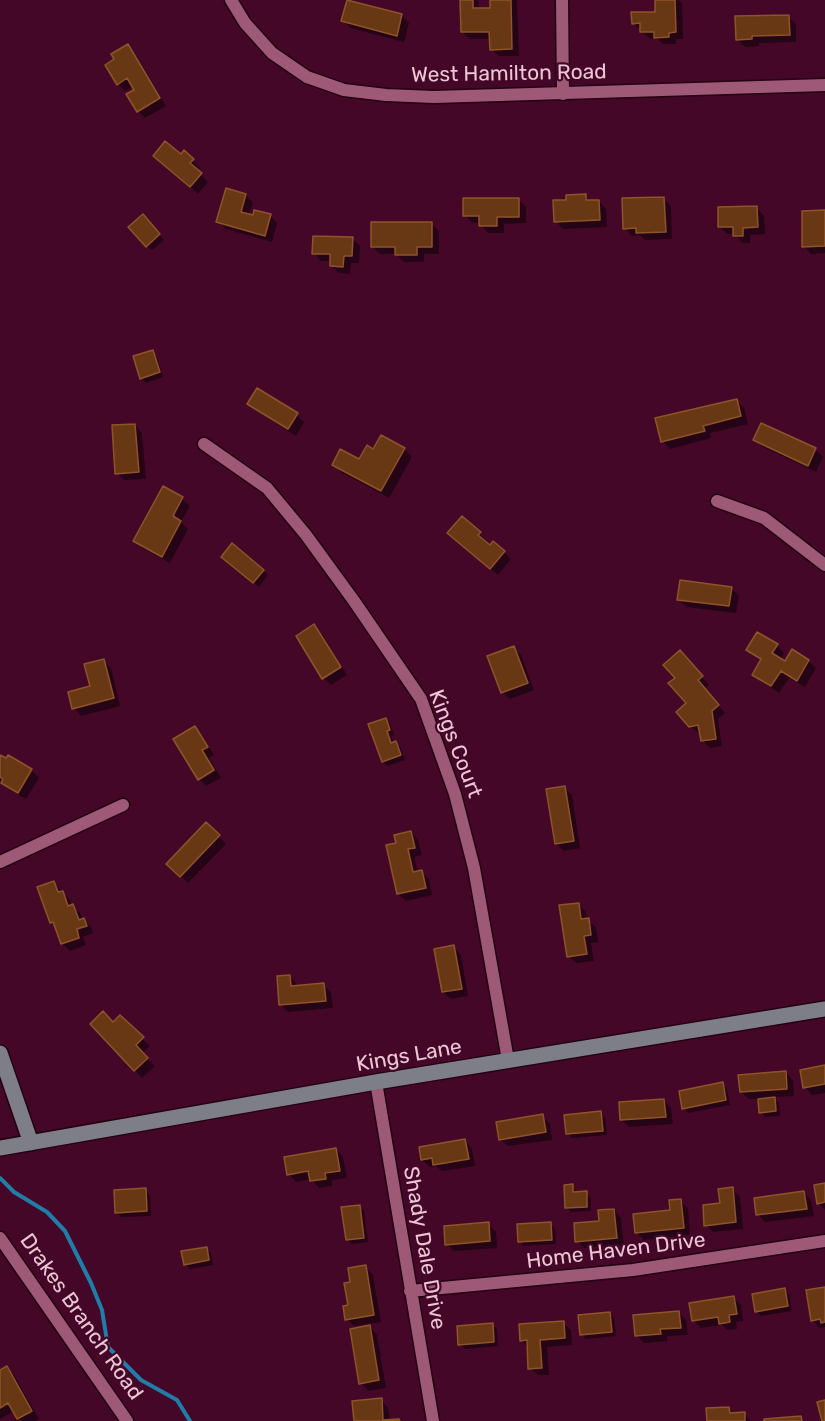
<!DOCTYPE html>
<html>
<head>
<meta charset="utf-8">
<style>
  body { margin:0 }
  canvas { display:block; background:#440728 }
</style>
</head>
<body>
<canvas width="825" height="1421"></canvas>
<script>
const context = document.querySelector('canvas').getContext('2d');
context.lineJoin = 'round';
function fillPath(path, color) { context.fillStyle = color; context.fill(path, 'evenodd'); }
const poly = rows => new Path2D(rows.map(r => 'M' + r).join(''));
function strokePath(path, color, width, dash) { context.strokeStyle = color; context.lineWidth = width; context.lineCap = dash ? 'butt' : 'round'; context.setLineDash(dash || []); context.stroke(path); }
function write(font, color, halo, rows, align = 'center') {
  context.font = font + ' Rubik,sans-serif'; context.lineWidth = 4.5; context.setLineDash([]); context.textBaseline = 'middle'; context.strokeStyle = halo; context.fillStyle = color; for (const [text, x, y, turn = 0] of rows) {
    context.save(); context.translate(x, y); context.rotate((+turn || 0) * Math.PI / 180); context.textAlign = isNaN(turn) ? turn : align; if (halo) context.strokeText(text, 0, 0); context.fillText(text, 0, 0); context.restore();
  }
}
const shadow = poly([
  [462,0,478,0,480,10,491,9,491,0,517,0,519,56,499,56,491,49,491,39,470,39,462,32],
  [656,0,679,0,682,4,683,39,676,39,676,44,663,44,658,39,650,39,633,23,656,13],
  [348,1,402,16,409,23,404,42,350,28,343,20],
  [788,17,796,24,796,42,759,43,759,46,745,47,737,39],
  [128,46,135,53,166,106,145,118,138,111,136,90,134,86,125,91,118,84,116,60],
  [184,152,200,168,197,171,208,182,198,194,162,163,181,156],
  [246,195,253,203,249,215,270,216,277,223,272,242,226,229,218,221],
  [585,196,591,201,599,201,606,209,607,227,563,229,556,221,568,201],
  [518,199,526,207,526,223,504,224,504,233,488,233,480,223,472,223,465,215],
  [663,199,671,206,672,239,645,240,640,235,632,236,625,228],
  [757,208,764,216,765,234,750,235,750,243,742,243,735,234,727,234,720,227],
  [825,212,825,253,811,254,804,246],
  [143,216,164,240,152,250,147,246],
  [431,223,439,231,439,254,424,254,424,262,404,262,396,254,380,254,372,246],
  [352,238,360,246,359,263,351,263,350,274,339,273,332,266,332,261,321,261,314,253],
  [152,352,157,357,163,377,146,383,141,378],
  [736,400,744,408,748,424,710,433,711,438,670,449,663,441],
  [249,404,297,415,304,422,296,436,257,411],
  [135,425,142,433,146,479,124,480,117,473],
  [762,425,815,449,823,457,816,472,763,447,755,440],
  [381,437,404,449,412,457,389,498,341,472,334,464,360,461,374,451],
  [164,488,182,499,190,506,181,522,188,529,170,563,142,548,135,541],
  [462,518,487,541,485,543,504,552,511,559,498,575,457,541],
  [232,545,268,575,259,587,228,561],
  [731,588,739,596,736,613,686,607,679,599],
  [314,626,322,634,347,675,331,685,324,678],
  [777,646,784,653,780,660,785,663,808,661,816,668,805,687,789,678,779,693,762,682,754,674,762,661,748,650],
  [513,648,521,655,534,690,510,699,502,692],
  [687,660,709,685,704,689,725,713,718,719,722,746,710,748,702,740,701,733,698,733,690,726,688,703,677,678],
  [104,661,111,668,120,706,81,716,74,708,92,687],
  [385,719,390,724,394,735,391,736,394,744,396,743,401,748,405,760,388,766,383,762,370,725],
  [195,728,202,735,214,755,209,758,221,778,206,786,199,779],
  [0,757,31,770,39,778,26,799,10,790,0,779],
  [564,788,572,795,580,848,564,851,556,844],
  [206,824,226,844,188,883,168,864],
  [411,832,418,840,422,855,414,857,418,873,421,872,429,879,432,895,406,901,398,894,398,844],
  [54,883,70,900,72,906,80,913,83,920,91,927,93,933,83,937,86,945,70,951,62,943,56,927,51,922],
  [578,904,586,912,587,920,596,927,598,942,591,943,594,961,576,963,569,956],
  [454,947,461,955,468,996,451,999,443,992],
  [289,976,297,984,297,987,324,985,331,992,333,1008,288,1012,281,1005],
  [120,1017,150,1046,142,1053,155,1066,142,1078,92,1024,113,1023],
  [825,1067,825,1093,812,1095,805,1087],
  [785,1072,793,1080,794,1096,773,1097,779,1103,780,1116,765,1117,761,1112,759,1099,749,1099,741,1092],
  [722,1084,727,1089,730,1105,688,1113,684,1108],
  [664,1100,671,1108,673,1124,629,1127,622,1120],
  [600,1113,605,1118,607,1135,572,1138,567,1133],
  [542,1116,550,1124,552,1140,508,1146,500,1139],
  [465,1141,472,1149,475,1166,442,1171,436,1166,430,1167,422,1160],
  [335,1149,343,1157,347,1178,332,1180,332,1186,319,1188,311,1179,296,1182,289,1174],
  [825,1185,825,1210,818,1203],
  [572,1186,577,1193,586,1193,591,1198,591,1211,571,1212,566,1207],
  [732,1189,740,1197,743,1229,713,1232,706,1225],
  [145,1190,150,1195,151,1216,121,1217,116,1212],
  [804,1192,811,1200,814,1216,765,1222,758,1214],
  [680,1201,688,1208,690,1235,644,1240,636,1232,672,1211],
  [359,1207,364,1211,368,1242,352,1244,347,1240],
  [614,1210,621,1218,624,1245,584,1248,577,1241],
  [488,1224,496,1232,497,1248,454,1251,447,1244],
  [550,1224,555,1229,556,1244,524,1246,520,1241],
  [206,1248,211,1253,213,1265,190,1269,185,1264],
  [366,1267,373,1275,381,1322,354,1326,347,1319,352,1283],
  [825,1289,825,1327,820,1328,812,1320],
  [785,1290,789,1294,792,1311,761,1316,756,1311],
  [734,1298,741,1305,743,1321,736,1322,737,1329,728,1330,722,1325,701,1328,693,1320],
  [609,1313,614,1318,616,1336,586,1339,581,1334],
  [679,1313,686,1320,688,1335,667,1336,667,1341,644,1343,636,1335],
  [563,1323,571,1330,572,1345,547,1347,549,1375,538,1375,530,1368,529,1348,521,1340],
  [492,1325,497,1329,498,1346,465,1349,460,1344],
  [370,1327,377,1335,386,1388,368,1391,361,1383],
  [6,1368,14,1375,39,1419,35,1421,21,1421,14,1411,0,1419,0,1371],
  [381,1400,388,1408,390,1421,355,1421],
  [729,1408,735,1414,744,1414,751,1421,709,1421]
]);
const stream = poly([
  [0,1178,14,1192,47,1212,65,1231,91,1283,102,1310,108,1347,141,1380,177,1400,190,1421]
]);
const building = poly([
  [347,0,402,14,397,36,341,21,347,0],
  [460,0,473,0,473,8,490,8,490,0,511,0,512,49,490,50,489,32,461,32,460,0],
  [655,0,675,0,676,32,669,33,669,37,654,38,654,32,640,32,640,23,632,24,631,12,655,12,655,0],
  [789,15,790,35,752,36,752,39,736,40,735,16,789,15],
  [128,44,160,98,137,112,126,94,134,90,127,78,117,85,105,65,114,59,111,54,128,44],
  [165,141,181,154,184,150,194,159,190,163,202,173,190,187,153,156,165,141],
  [226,188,246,194,241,212,253,215,254,210,271,214,265,236,216,222,226,188],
  [586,194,586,200,599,200,600,220,554,222,553,200,566,200,566,195,586,194],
  [664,197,666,232,636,233,636,228,623,229,622,198,664,197],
  [463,198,519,198,519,217,497,217,497,226,479,226,479,216,463,216,463,198],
  [757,206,758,227,743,228,743,236,733,236,733,227,718,227,718,207,757,206],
  [825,210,825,246,802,247,802,211,825,210],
  [143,214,160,234,146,247,128,227,143,214],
  [371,222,432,222,432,247,417,247,417,255,395,255,395,247,371,247,371,222],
  [313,236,353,237,352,256,344,256,343,267,330,266,330,254,312,254,313,236],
  [153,350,160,372,140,379,133,356,153,350],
  [257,388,298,413,288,429,247,404,257,388],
  [737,399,741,416,703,426,705,431,661,442,655,418,737,399],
  [761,423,816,448,808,466,753,440,761,423],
  [135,424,139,472,115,474,112,425,135,424],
  [381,435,405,448,381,491,332,465,340,449,359,459,367,445,373,449,381,435],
  [163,486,183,497,173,516,181,521,162,557,133,541,163,486],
  [462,516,481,532,478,535,490,545,493,541,505,551,490,569,447,533,462,516],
  [232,543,264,570,253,583,221,557,232,543],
  [680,580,732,587,729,606,677,600,680,580],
  [314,624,341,667,322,679,296,636,314,624],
  [757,632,778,644,772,653,785,661,792,649,809,660,797,681,781,671,771,686,752,675,761,659,746,650,757,632],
  [514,646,528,683,501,693,487,656,514,646],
  [680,650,703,676,698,680,719,705,712,711,716,739,701,741,698,725,689,727,676,712,686,703,668,683,675,678,663,665,680,650],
  [104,659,114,698,72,709,68,692,90,686,84,664,104,659],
  [386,718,390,730,387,731,391,743,396,741,401,755,382,762,368,724,386,718],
  [195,726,208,747,202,750,214,770,198,780,173,739,195,726],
  [0,755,6,758,8,755,32,769,18,793,1,783,3,779,0,777,0,755],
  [565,786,574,841,555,844,546,789,565,786],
  [206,822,220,835,180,877,166,864,206,822],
  [411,831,415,848,408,849,413,872,422,870,426,888,397,894,386,845,396,843,394,835,411,831],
  [54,881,58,892,63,891,68,906,73,904,79,920,84,918,87,926,77,929,79,938,61,944,53,922,50,923,37,887,54,881],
  [579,903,581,919,589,918,591,935,584,936,587,954,567,957,559,905,579,903],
  [454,945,462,989,442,992,434,949,454,945],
  [290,975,291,986,324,983,326,1001,279,1005,277,976,290,975],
  [103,1011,113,1022,120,1015,144,1037,136,1045,148,1058,134,1071,90,1024,103,1011],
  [825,1065,825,1084,803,1088,800,1070,825,1065],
  [786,1071,787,1089,740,1092,738,1075,786,1071],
  [723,1082,726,1100,682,1109,679,1091,723,1082],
  [775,1097,776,1111,759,1113,758,1099,775,1097],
  [664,1099,666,1117,620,1120,619,1102,664,1099],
  [601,1111,603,1131,566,1134,564,1115,601,1111],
  [543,1114,546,1132,499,1140,496,1122,543,1114],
  [465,1139,469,1159,433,1165,432,1158,421,1160,419,1147,465,1139],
  [336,1148,340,1171,325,1173,326,1179,310,1181,308,1171,287,1175,284,1157,336,1148],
  [825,1183,825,1202,817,1204,814,1185,825,1183],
  [573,1184,573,1192,587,1191,587,1207,565,1208,564,1185,573,1184],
  [733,1187,736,1222,704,1226,703,1205,720,1203,718,1189,733,1187],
  [146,1188,147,1211,115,1213,114,1190,146,1188],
  [804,1191,807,1209,756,1215,754,1198,804,1191],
  [681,1199,684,1228,635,1233,633,1214,670,1210,669,1200,681,1199],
  [360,1205,364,1238,346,1240,341,1207,360,1205],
  [614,1209,617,1238,575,1242,574,1223,599,1221,598,1210,614,1209],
  [489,1222,490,1241,445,1245,444,1226,489,1222],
  [551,1222,552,1240,518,1242,517,1224,551,1222],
  [207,1247,209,1260,184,1265,181,1251,207,1247],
  [366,1265,374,1315,345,1320,343,1306,348,1305,344,1283,350,1282,348,1268,366,1265],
  [825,1287,825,1322,821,1323,820,1319,811,1321,806,1290,825,1287],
  [785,1288,788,1306,755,1312,752,1294,785,1288],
  [734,1296,737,1314,729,1315,730,1322,719,1324,718,1317,692,1321,689,1303,734,1296],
  [679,1311,681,1328,660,1329,661,1334,635,1336,633,1315,679,1311],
  [610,1312,612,1332,580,1335,578,1315,610,1312],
  [564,1321,565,1338,540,1340,542,1368,528,1369,527,1340,520,1341,519,1324,564,1321],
  [493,1323,494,1342,458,1345,457,1326,493,1323],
  [370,1325,379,1380,359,1384,350,1329,370,1325],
  [7,1366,32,1411,17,1419,8,1403,0,1408,0,1370,7,1366],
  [382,1398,383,1420,399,1419,400,1421,354,1421,352,1401,382,1398],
  [825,1400,825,1421,822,1421,817,1402,825,1400],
  [729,1407,730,1413,745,1412,745,1421,707,1421,706,1408,729,1407],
  [801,1416,802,1421,764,1421,764,1419,801,1416]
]);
const street = poly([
  [231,0,245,23,272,53,307,77,344,90,386,95,434,97,825,85],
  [562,0,563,94],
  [204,444,267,488,306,535,354,601,421,699,455,794,474,868,508,1060],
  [717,501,764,518,825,565],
  [0,862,123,805],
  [376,1082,433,1421],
  [0,1238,127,1421],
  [410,1291,633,1270,825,1241]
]);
const secondary = poly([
  [0,1053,31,1143],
  [0,1148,376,1082,825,1009]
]);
const streetNames = [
  ["West Hamilton Road",509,74,-1],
  ["Kings Court",455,744,69],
  ["Kings Lane",409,1056,-10],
  ["Shady Dale Drive",424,1248,80],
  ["Home Haven Drive",616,1251,-7],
  ["Drakes Branch Road",81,1317,55]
];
fillPath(shadow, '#0007');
strokePath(stream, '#207da7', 4);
fillPath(building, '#683814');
strokePath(building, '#8e532a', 1.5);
strokePath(street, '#230010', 15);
strokePath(secondary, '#230010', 18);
strokePath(street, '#9d5976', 12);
strokePath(secondary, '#7e7e88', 15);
write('21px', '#ecc6d4', '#440728', streetNames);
</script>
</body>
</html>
